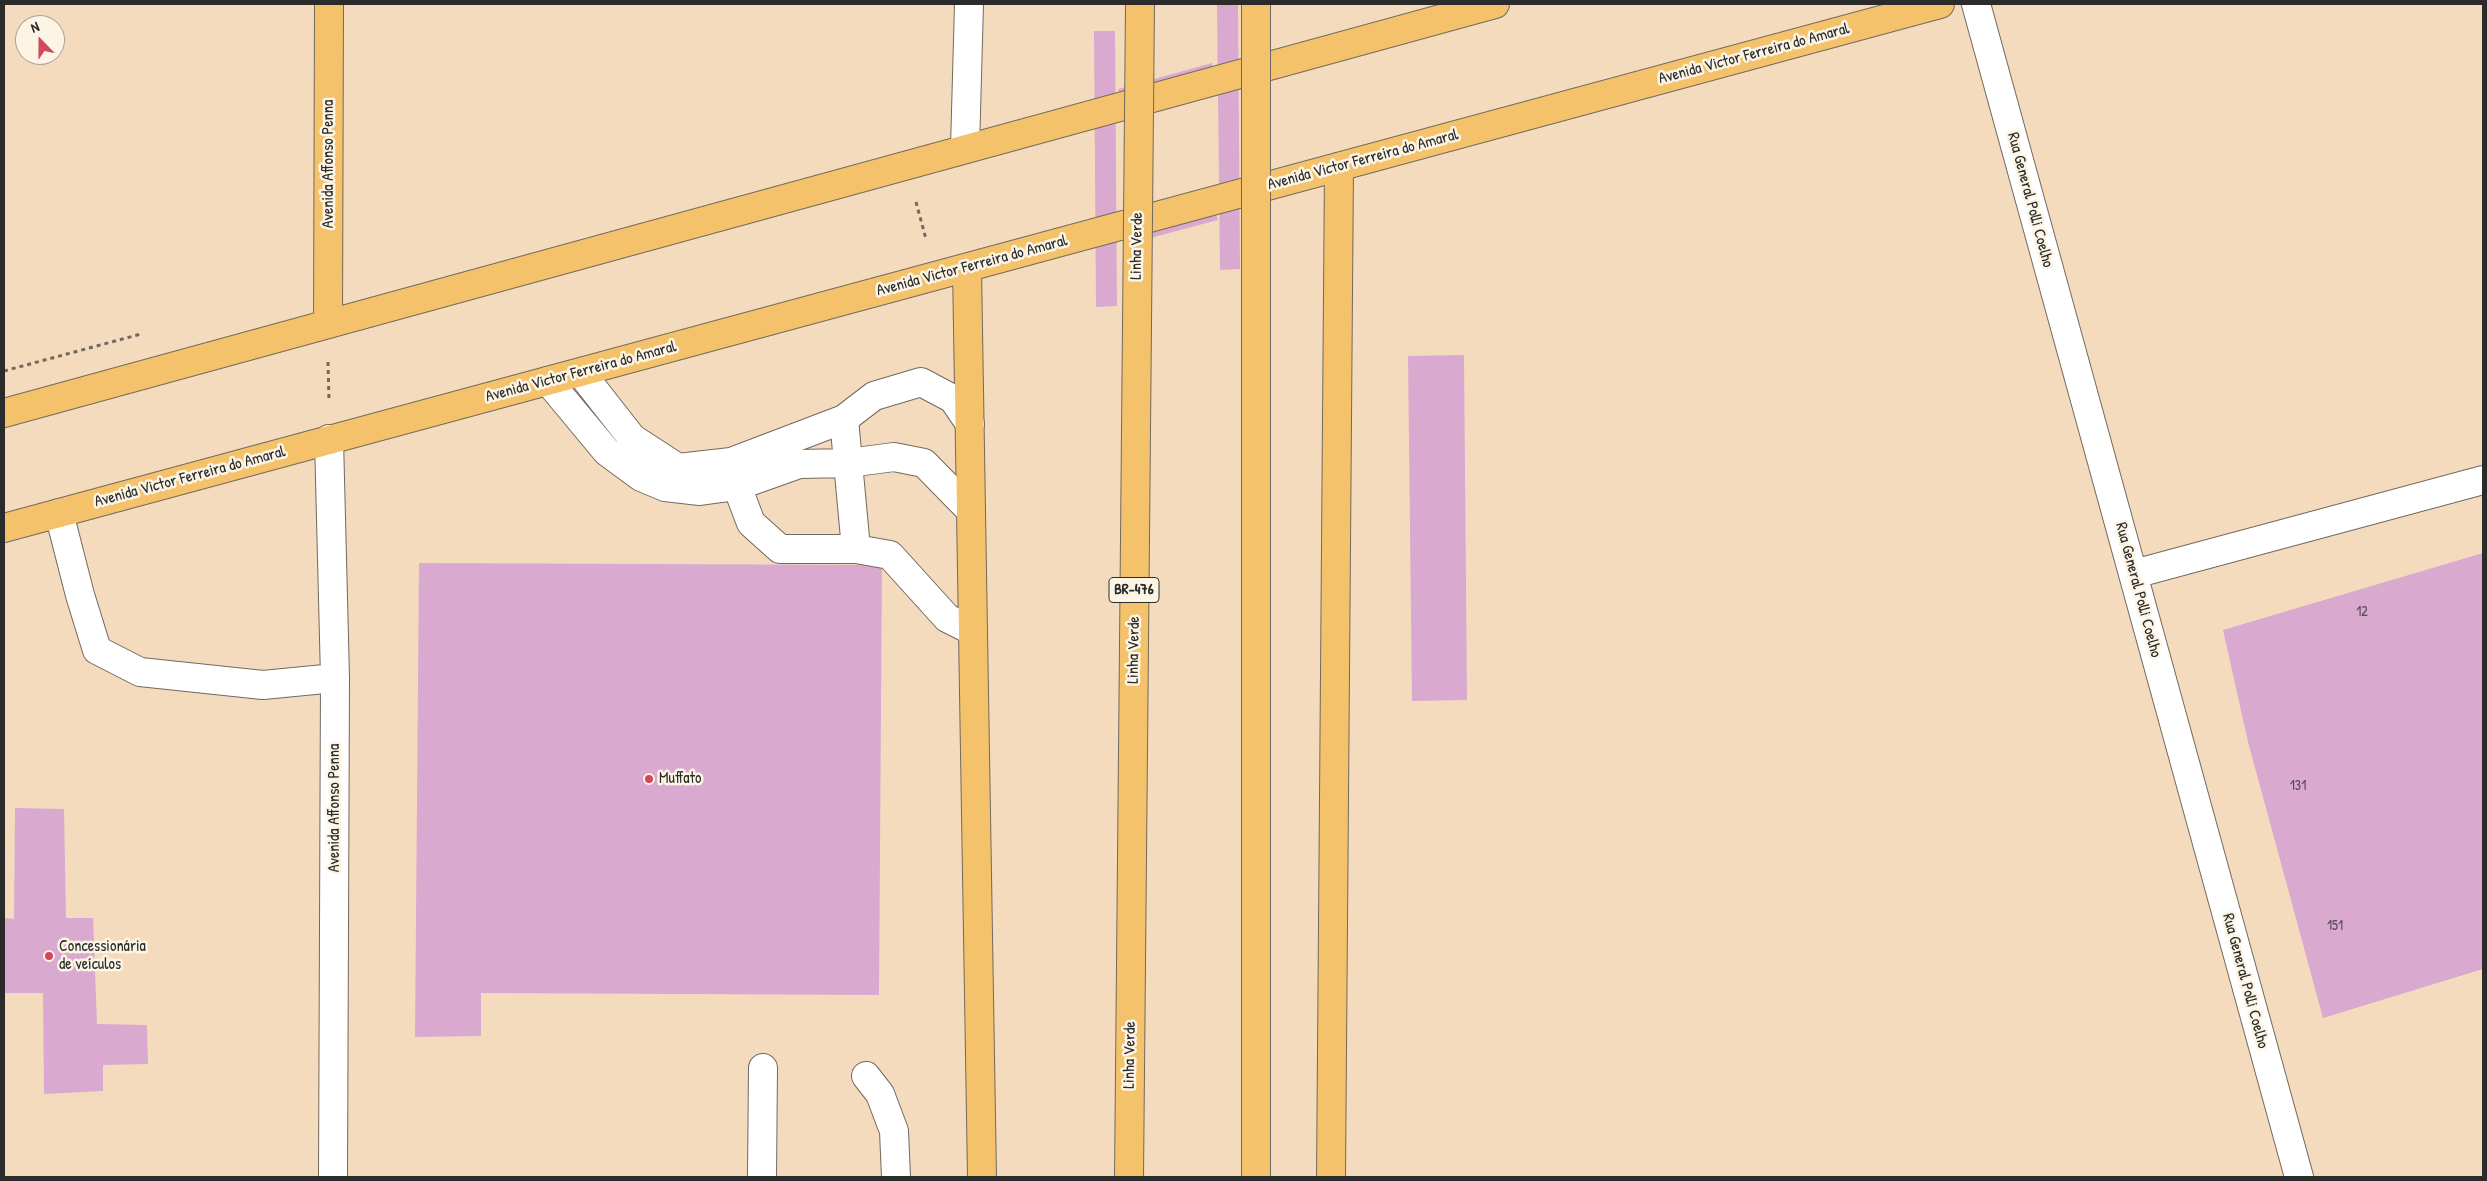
<!DOCTYPE html>
<html>
<head>
<meta charset="utf-8">
<style>
  body { margin:0 }
  #map { position:relative; width:2487px; height:1181px; overflow:hidden; background:#f5dbbe; font-family:"Patrick Hand",sans-serif }
  canvas { display:block }
  .frame { position:absolute; inset:0; border:5px solid #2b2b2b; pointer-events:none }
  .north { position:absolute; left:15px; top:15px; width:50px; height:50px; box-sizing:border-box; background:#fcf5e5; border:1px solid #a8a49b; border-radius:50%; rotate:338deg; font-size:14px; font-weight:700; line-height:20px; text-align:center; color:#2b2b2b }
  .north::after { content:''; display:block; margin:auto; width:18px; height:22px; background:#d1495b; clip-path:polygon(50% 0,100% 100%,50% 72%,0 100%) }
</style>
</head>
<body>
<div id="map">
<canvas width="2487" height="1181"></canvas>
<div class="frame"></div>
<div class="north">N</div>
</div>
<script>
const context = document.querySelector('canvas').getContext('2d');
context.lineJoin = 'round';
function fillPath(path, color) { context.fillStyle = color; context.fill(path, 'evenodd'); }
const poly = rows => new Path2D(rows.map(r => 'M' + r).join(''));
function strokePath(path, color, width, dash) { context.strokeStyle = color; context.lineWidth = width; context.lineCap = dash ? 'butt' : 'round'; context.setLineDash(dash || []); context.stroke(path); }
function write(font, color, halo, rows, align = 'center') {
  context.font = font + ' "Patrick Hand",sans-serif'; context.lineWidth = 5; context.setLineDash([]); context.textBaseline = 'middle'; context.strokeStyle = halo; context.fillStyle = color; for (const [text, x, y, turn = 0] of rows) {
    context.save(); context.translate(x, y); context.rotate((+turn || 0) * Math.PI / 180); context.textAlign = isNaN(turn) ? turn : align; if (halo) context.strokeText(text, 0, 0); context.fillText(text, 0, 0); context.restore();
  }
}
const building = poly([
  [1217,4,1238,4,1240,269,1220,270],
  [1094,31,1115,31,1117,306,1096,307],
  [1212,63,1215,75,1121,101,1118,89],
  [1214,207,1218,220,1124,245,1120,233],
  [1464,355,1467,700,1412,701,1408,356],
  [2483,553,2483,969,2323,1018,2248,742,2223,630],
  [419,563,882,565,879,995,481,993,481,1036,415,1037],
  [15,808,64,809,66,918,93,918,97,1024,147,1025,148,1064,103,1065,103,1091,44,1094,43,993,4,993,4,918,14,919]
]);
const path = poly([
  [916,202,926,239],
  [328,362,329,401],
  [4,371,141,334]
]);
const minor = poly([
  [1976,4,2299,1177],
  [965,148,969,4],
  [581,373,632,438,678,468,731,462,844,419,856,549],
  [548,381,607,452,641,477,665,487,700,491,737,486,799,464,848,463,894,457,924,463,971,511],
  [844,419,874,396,921,382,953,399,970,424],
  [329,439,335,678,333,1177],
  [737,486,751,523,780,549,856,549,890,555,947,618,973,631],
  [59,513,80,595,97,650,140,672,263,685,335,678],
  [2134,574,2483,480],
  [866,1076,880,1094,894,1131,896,1177],
  [762,1177,763,1068]
]);
const major = poly([
  [967,268,982,1177],
  [328,324,329,4],
  [1331,1177,1339,167]
]);
const highway = poly([
  [4,413,1495,4],
  [4,528,1940,4]
]);
const highwayBridge = poly([
  [1256,4,1256,1177],
  [1129,1177,1140,4]
]);
const markers = [
  [649,779,5,"#d1495b"],
  [49,956,5,"#d1495b"]
];
const numberNames = [
  ["12",2362,612],
  ["131",2298,786],
  ["151",2335,926]
];
const shields = [
  [1134,590,50]
];
const shieldNames = [
  ["BR-476",1134,590]
];
const streetNames = [
  ["Avenida Victor Ferreira do Amaral",1754,54,-15],
  ["Avenida Victor Ferreira do Amaral",1363,160,-15],
  ["Avenida Affonso Penna",329,164,-90],
  ["Rua General Polli Coelho",2030,200,75],
  ["Linha Verde",1137,246,-89],
  ["Avenida Victor Ferreira do Amaral",972,266,-15],
  ["Avenida Victor Ferreira do Amaral",581,372,-15],
  ["Avenida Victor Ferreira do Amaral",190,477,-15],
  ["Rua General Polli Coelho",2138,590,75],
  ["Linha Verde",1134,650,-89],
  ["Avenida Affonso Penna",335,808,-90],
  ["Rua General Polli Coelho",2245,981,75],
  ["Linha Verde",1130,1055,-89]
];
const poiNames = [
  ["Muffato",659,779],
  ["Concessionária",59,947],
  ["de veículos",59,965]
];
fillPath(building, '#d9a9d0');
strokePath(minor, '#72695e', 30);
strokePath(major, '#72695e', 30);
strokePath(highway, '#72695e', 30);
strokePath(path, '#72695e', 3, [4, 4]);
strokePath(minor, '#fff', 28);
strokePath(major, '#f3c26a', 28);
strokePath(highway, '#f3c26a', 28);
strokePath(highwayBridge, '#72695e', 30, []);
strokePath(highwayBridge, '#f3c26a', 28);
for (const [x, y, r, color] of markers) { const dot = new Path2D(); dot.arc(x, y, r, 0, 2 * Math.PI); context.fillStyle = color; context.fill(dot); strokePath(dot, '#fcf5e5', 2); }
write('14px', '#564a54', null, numberNames);
for (const [x, y, w] of shields) { const box = new Path2D(); box.roundRect(x - w / 2, y - 12.5, w, 25, 4); context.fillStyle = '#fcf5e5'; context.fill(box); strokePath(box, '#2b2b2b', 1); }
write('bold 15px', '#2b2b2b', null, shieldNames);
write('16px', '#2b2b2b', '#fcf5e5', streetNames);
write('16px', '#2b2b2b', '#fcf5e5', poiNames, 'left');
</script>
</body>
</html>
